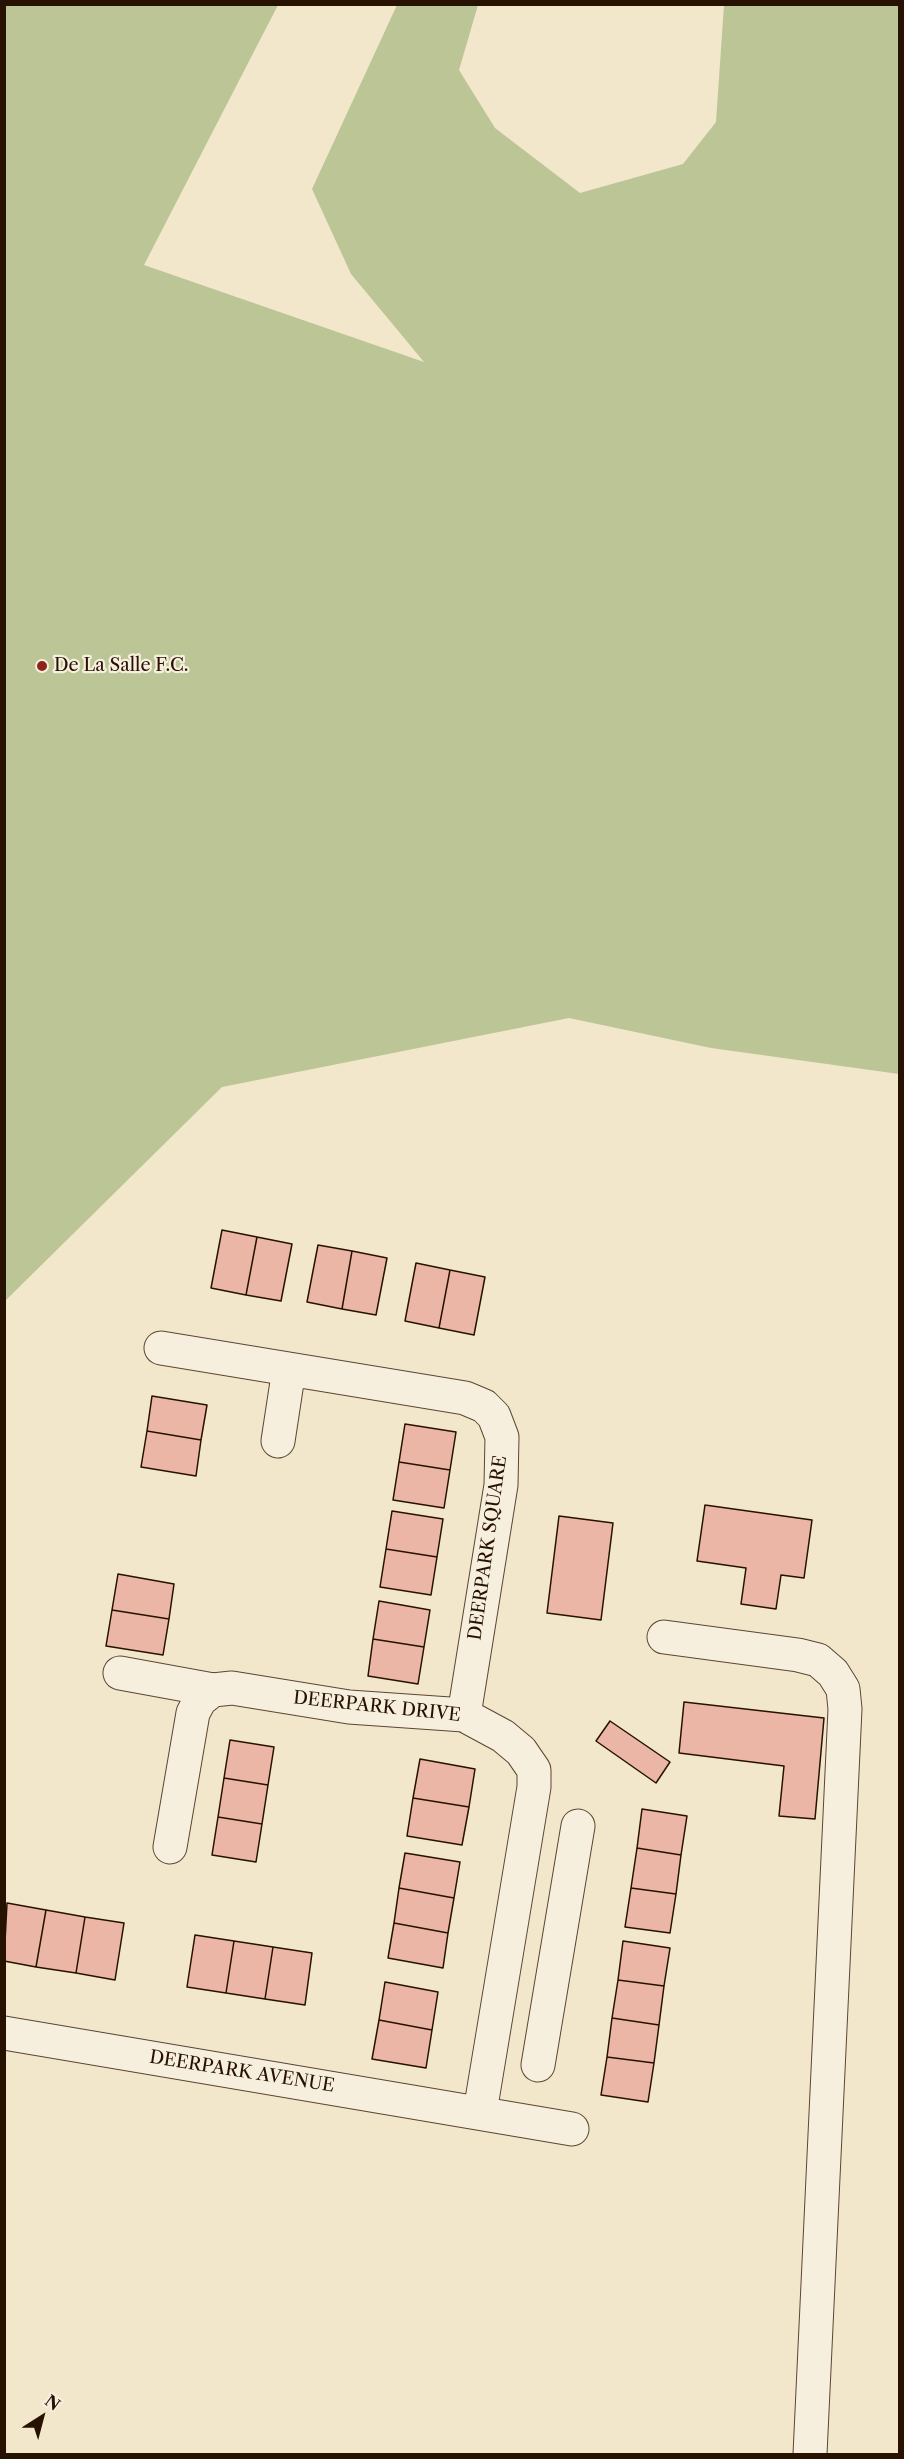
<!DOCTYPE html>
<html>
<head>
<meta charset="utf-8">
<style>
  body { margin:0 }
  #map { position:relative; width:904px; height:2459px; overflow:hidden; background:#f2e7cb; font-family:"Libre Caslon Text",serif }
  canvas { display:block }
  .frame { position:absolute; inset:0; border:6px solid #271100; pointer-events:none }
  .north { position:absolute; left:12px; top:2387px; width:60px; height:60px; -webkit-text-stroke:4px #f7efdd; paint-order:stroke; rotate:36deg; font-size:16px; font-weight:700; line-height:24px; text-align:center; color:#271100 }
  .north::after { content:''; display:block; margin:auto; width:21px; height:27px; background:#271100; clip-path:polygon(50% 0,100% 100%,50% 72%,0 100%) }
</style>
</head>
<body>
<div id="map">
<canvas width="904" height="2459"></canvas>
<div class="frame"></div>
<div class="north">N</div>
</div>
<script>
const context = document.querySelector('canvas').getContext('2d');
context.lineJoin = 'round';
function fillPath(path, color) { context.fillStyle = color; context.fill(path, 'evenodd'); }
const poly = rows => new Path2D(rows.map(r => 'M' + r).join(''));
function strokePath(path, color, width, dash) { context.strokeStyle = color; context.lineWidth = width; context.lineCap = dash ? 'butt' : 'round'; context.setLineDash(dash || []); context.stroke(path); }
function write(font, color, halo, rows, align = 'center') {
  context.font = font + ' "Libre Caslon Text",serif'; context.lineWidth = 4.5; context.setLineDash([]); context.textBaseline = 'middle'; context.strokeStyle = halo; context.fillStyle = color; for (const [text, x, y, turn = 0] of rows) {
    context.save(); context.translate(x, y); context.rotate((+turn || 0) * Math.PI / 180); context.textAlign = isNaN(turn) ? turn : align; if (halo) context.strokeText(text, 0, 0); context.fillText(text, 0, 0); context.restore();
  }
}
const green = poly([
  [5,4,278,5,144,265,424,362,351,274,312,189,397,5,478,5,459,70,495,128,580,193,683,164,716,122,724,5,899,5,899,1074,711,1048,569,1018,222,1087,5,1301]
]);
const building = poly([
  [222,1230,257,1237,246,1295,211,1288,222,1230],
  [257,1237,292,1244,281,1301,246,1295,257,1237],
  [318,1245,352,1251,342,1309,307,1302,318,1245],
  [352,1251,387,1258,376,1315,342,1309,352,1251],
  [416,1263,450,1270,439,1328,405,1321,416,1263],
  [450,1270,485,1277,474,1335,439,1328,450,1270],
  [152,1396,207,1405,201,1440,147,1431,152,1396],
  [405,1424,456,1432,450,1470,399,1462,405,1424],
  [147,1431,201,1440,196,1476,141,1467,147,1431],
  [399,1462,450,1470,444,1508,393,1500,399,1462],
  [705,1505,812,1520,804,1578,781,1575,776,1609,741,1604,746,1568,697,1561,705,1505],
  [392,1511,443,1519,437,1557,386,1549,392,1511],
  [559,1516,613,1523,601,1620,547,1613,559,1516],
  [386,1549,437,1557,431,1595,380,1587,386,1549],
  [118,1574,174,1584,169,1619,112,1610,118,1574],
  [379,1601,430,1610,424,1647,373,1639,379,1601],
  [112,1610,169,1619,163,1655,106,1646,112,1610],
  [373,1639,424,1647,418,1684,368,1676,373,1639],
  [684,1702,824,1718,815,1819,779,1816,784,1766,679,1753,684,1702],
  [610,1721,670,1762,656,1783,596,1741,610,1721],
  [230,1740,274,1747,268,1785,224,1778,230,1740],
  [420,1759,475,1769,469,1807,413,1798,420,1759],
  [224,1778,268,1785,262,1824,218,1817,224,1778],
  [413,1798,469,1807,462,1845,407,1836,413,1798],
  [642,1809,687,1816,681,1855,637,1848,642,1809],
  [218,1817,262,1824,256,1862,212,1855,218,1817],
  [637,1848,681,1855,676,1894,631,1888,637,1848],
  [405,1853,460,1862,454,1898,399,1888,405,1853],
  [399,1888,454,1898,448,1933,394,1923,399,1888],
  [631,1888,676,1894,670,1933,625,1927,631,1888],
  [7,1903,46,1910,36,1967,4,1961,7,1903],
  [46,1910,85,1917,76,1973,36,1967,46,1910],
  [85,1917,124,1923,115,1980,76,1973,85,1917],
  [394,1923,448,1933,443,1968,388,1958,394,1923],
  [195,1935,234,1941,226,1993,187,1987,195,1935],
  [234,1941,273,1947,265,1999,226,1993,234,1941],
  [623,1941,670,1948,664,1986,618,1980,623,1941],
  [273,1947,312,1953,305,2005,265,1999,273,1947],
  [618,1980,664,1986,659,2025,612,2018,618,1980],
  [385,1982,438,1992,432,2030,379,2020,385,1982],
  [612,2018,659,2025,654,2063,607,2057,612,2018],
  [379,2020,432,2030,426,2068,372,2059,379,2020],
  [607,2057,654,2063,648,2102,601,2095,607,2057]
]);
const minor = poly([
  [161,1348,465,1398,484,1406,494,1416,502,1437,501,1485,464,1715],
  [278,1441,289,1369],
  [664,1637,798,1655,818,1660,833,1673,843,1689,845,1709,810,2454],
  [120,1673,213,1690],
  [170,1847,193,1713,200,1700,213,1690,232,1688,349,1707,464,1715,503,1736,521,1751,534,1770,534,1787,480,2112],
  [4,2033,572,2129],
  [538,2065,578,1826]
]);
const markers = [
  [42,666,6,"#8f2418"]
];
const poiNames = [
  ["De La Salle F.C.",54,666]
];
const streetNames = [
  ["DEERPARK SQUARE",488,1548,-82],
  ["DEERPARK DRIVE",377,1707,6],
  ["DEERPARK AVENUE",242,2072,9]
];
fillPath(green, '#bcc596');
fillPath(building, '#ebb6a6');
strokePath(building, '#271100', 1.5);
strokePath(minor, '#5a4633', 35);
strokePath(minor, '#f7efdd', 33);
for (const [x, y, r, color] of markers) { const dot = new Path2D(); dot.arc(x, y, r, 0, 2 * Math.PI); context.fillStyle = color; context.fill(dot); strokePath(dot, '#f7efdd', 2); }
write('18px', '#271100', '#f7efdd', poiNames, 'left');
write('18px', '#271100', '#f7efdd', streetNames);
</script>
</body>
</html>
